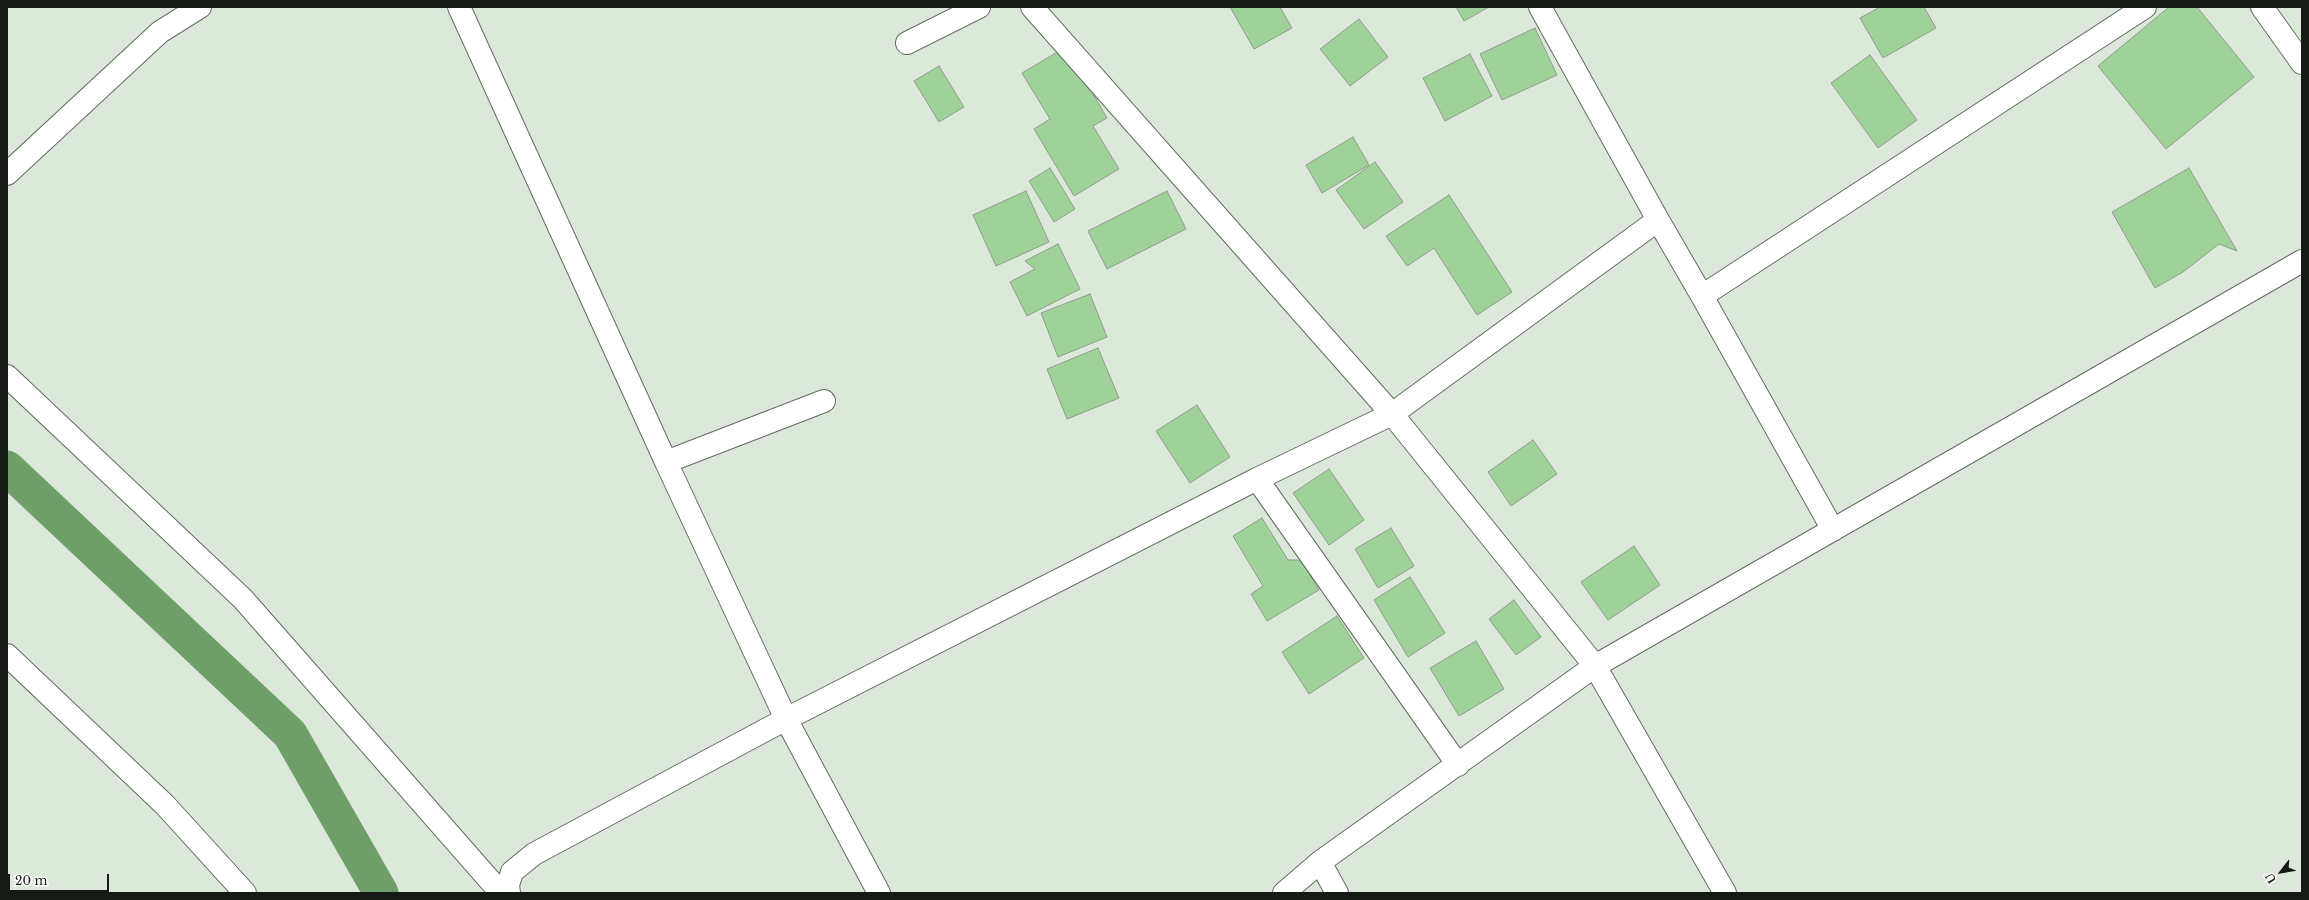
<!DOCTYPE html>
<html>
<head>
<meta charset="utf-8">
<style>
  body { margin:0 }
  #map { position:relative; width:2309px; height:900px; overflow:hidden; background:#dce9da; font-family:"Libre Baskerville",serif }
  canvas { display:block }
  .frame { position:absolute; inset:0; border:8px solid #161a15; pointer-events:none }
  .north { position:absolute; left:2261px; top:852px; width:40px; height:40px; -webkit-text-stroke:3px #fff; paint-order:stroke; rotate:239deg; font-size:11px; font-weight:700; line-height:16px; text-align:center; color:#161a15 }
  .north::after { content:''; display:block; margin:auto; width:14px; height:18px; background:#161a15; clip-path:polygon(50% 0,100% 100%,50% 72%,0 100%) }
  .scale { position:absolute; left:8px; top:874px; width:101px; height:18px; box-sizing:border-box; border:2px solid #161a15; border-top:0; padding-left:5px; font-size:12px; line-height:14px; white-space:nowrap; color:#161a15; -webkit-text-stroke:3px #fff; paint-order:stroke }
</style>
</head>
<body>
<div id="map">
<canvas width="2309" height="900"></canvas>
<div class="frame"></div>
<div class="north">U</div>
<div class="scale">20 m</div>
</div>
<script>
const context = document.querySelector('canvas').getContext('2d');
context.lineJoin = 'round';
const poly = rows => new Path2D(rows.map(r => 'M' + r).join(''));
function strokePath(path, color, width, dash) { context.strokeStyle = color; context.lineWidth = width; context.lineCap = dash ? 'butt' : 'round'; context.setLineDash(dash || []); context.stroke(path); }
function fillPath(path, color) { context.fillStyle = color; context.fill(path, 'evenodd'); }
const canal = poly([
  [7,468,290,734,381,893]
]);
const building = poly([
  [1230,7,1280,7,1292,28,1254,49,1230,7],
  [1456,7,1489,7,1464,21,1456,7],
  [1880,7,1924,7,1936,28,1883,58,1860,18,1880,7],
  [2169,7,2197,7,2254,77,2166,149,2098,66,2169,7],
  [1359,19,1388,57,1350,86,1320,49,1359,19],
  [1535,28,1557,75,1502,100,1480,54,1535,28],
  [1066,47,1107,118,1093,126,1119,169,1074,196,1034,129,1050,119,1022,73,1066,47],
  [1470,54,1492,96,1445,121,1423,78,1470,54],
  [1870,55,1917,120,1878,148,1831,83,1870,55],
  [939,66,964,107,939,122,914,81,939,66],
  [1353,137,1369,165,1322,193,1306,165,1353,137],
  [1375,162,1403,202,1364,229,1336,190,1375,162],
  [1050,168,1075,209,1054,222,1029,181,1050,168],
  [2189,168,2237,251,2219,244,2183,272,2155,288,2112,212,2189,168],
  [1026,191,1049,242,996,266,973,215,1026,191],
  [1167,191,1186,229,1107,269,1088,231,1167,191],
  [1449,195,1512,292,1477,315,1434,248,1407,266,1386,236,1449,195],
  [1058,244,1080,289,1027,316,1010,282,1035,269,1025,261,1058,244],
  [1090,294,1107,337,1058,357,1041,313,1090,294],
  [1098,348,1119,398,1067,419,1047,369,1098,348],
  [1197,405,1230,457,1190,483,1156,431,1197,405],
  [1533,440,1557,474,1511,506,1488,472,1533,440],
  [1329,469,1364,520,1329,545,1293,493,1329,469],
  [1262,518,1288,560,1301,560,1319,590,1267,621,1251,594,1263,586,1233,536,1262,518],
  [1391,528,1414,566,1378,588,1355,549,1391,528],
  [1634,546,1660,585,1608,620,1581,582,1634,546],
  [1410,577,1445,633,1408,657,1374,600,1410,577],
  [1514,600,1541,637,1516,655,1489,619,1514,600],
  [1337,616,1364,658,1309,694,1282,652,1337,616],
  [1476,641,1504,689,1459,716,1430,668,1476,641]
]);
const minor = poly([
  [459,7,666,462],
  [1032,7,1392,414,1595,666,1725,893],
  [2262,7,2302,63],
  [907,43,979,7],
  [7,174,160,32,200,7],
  [1658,220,1702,296,2145,7],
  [1702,296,1833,530],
  [7,376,243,599,501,893],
  [824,401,666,462,786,719,879,893],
  [1257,479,1458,765],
  [7,655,165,805,245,893],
  [1320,862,1337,893],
  [509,893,508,885,512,872,534,854,786,719,1257,479,1392,414,1658,220,1540,7],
  [1284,893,1320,862,1595,666,2302,261]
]);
strokePath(canal, '#6e9f69', 35);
fillPath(building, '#9fd299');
strokePath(building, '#8f9b8d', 1);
strokePath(minor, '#616d60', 24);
strokePath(minor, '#fff', 22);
</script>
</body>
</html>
